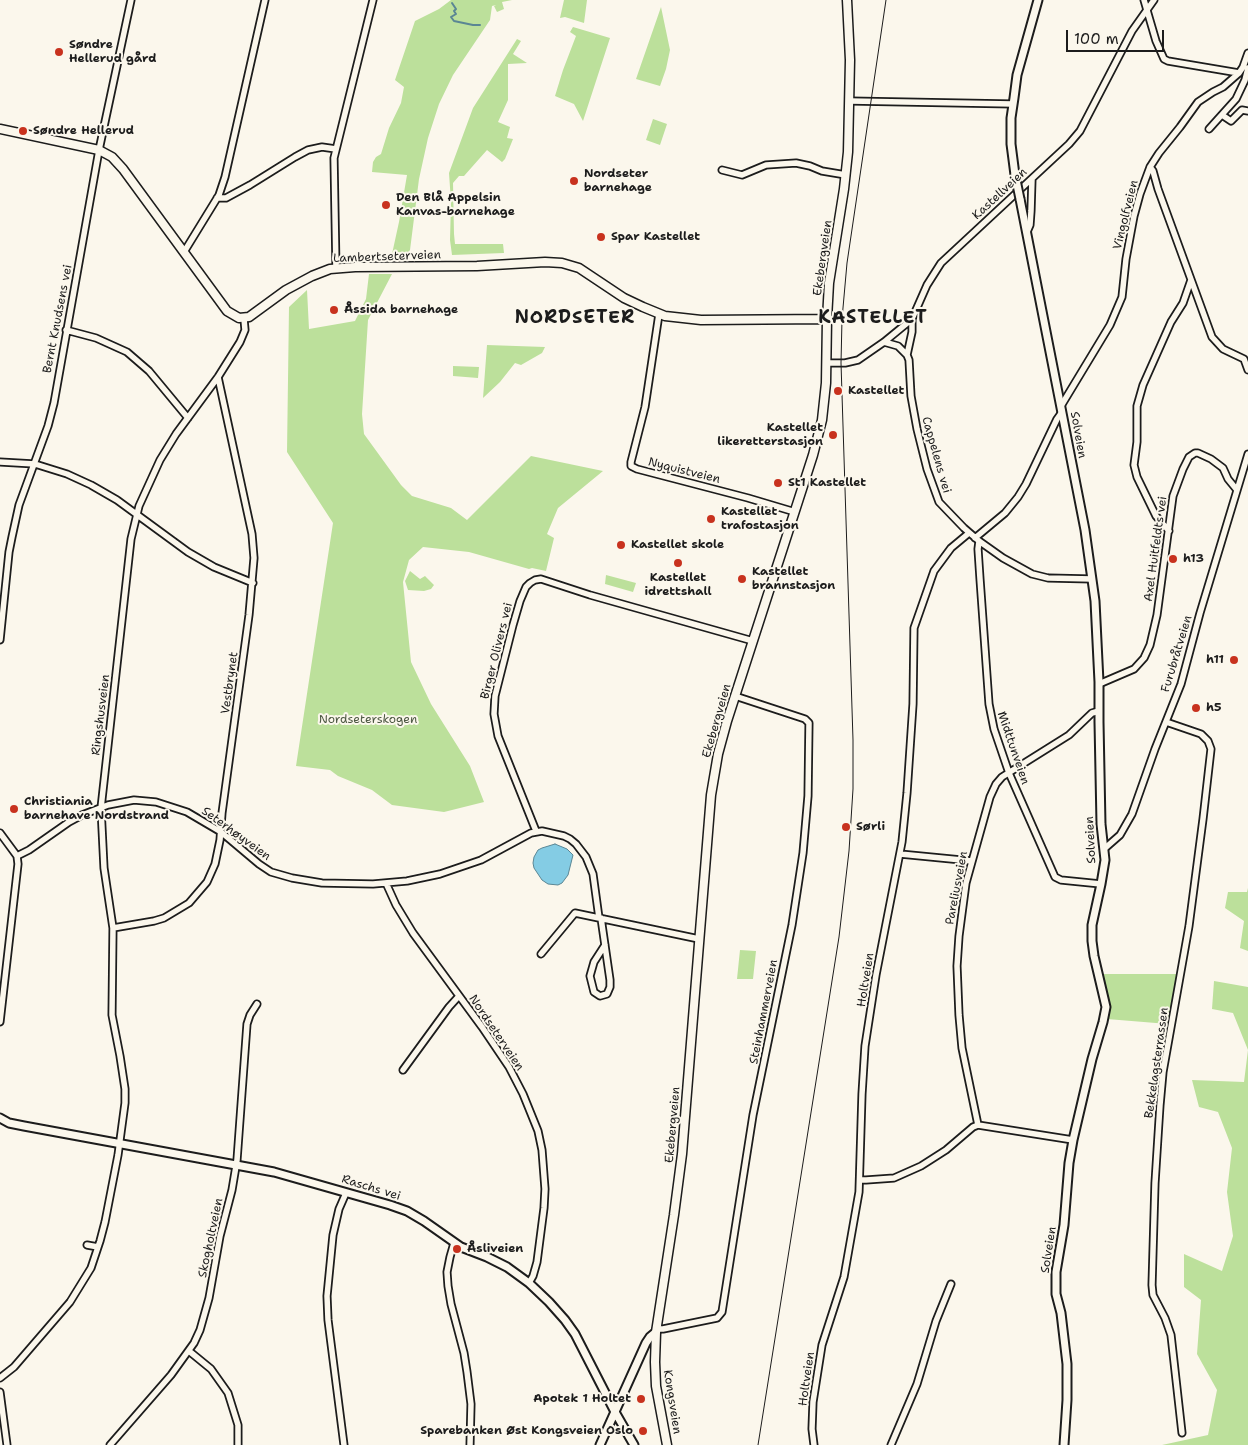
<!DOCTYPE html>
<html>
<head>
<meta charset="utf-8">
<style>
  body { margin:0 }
  #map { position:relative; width:1248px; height:1445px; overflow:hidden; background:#fbf7ec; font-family:"Shantell Sans",sans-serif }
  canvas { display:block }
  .scale { position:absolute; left:1066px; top:30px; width:98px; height:22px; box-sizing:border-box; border:2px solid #1c1c1c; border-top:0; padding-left:6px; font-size:15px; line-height:18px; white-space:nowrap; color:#1c1c1c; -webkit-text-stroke:4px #fbf7ec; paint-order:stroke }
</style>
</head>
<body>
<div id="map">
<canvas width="1248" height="1445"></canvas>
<div class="scale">100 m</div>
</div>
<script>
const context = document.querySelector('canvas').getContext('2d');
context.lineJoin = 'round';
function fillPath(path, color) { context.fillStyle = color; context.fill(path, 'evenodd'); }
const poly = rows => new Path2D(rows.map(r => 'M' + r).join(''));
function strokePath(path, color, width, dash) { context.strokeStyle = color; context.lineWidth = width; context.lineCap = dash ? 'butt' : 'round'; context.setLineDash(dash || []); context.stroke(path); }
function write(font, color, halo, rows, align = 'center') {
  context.font = font + ' "Shantell Sans",sans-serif'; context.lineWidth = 4; context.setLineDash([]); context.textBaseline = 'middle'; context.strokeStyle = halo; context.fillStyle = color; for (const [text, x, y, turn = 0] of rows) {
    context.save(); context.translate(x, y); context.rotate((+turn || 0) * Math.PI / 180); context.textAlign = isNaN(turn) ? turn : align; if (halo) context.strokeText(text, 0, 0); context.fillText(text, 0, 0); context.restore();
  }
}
const green = poly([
  [451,0,512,0,502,2,504,9,497,12,494,6,496,5,492,6,490,20,453,75,439,104,428,138,419,179,410,250,404,257,392,254,399,222,407,175,372,172,373,162,376,157,381,154,389,128,401,103,404,87,395,80,415,21,439,9],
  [564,0,587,0,584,23,565,17,560,18],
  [661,7,670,50,666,69,660,86,636,79],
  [573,27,610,38,583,121,574,104,555,96,563,70,576,36,570,32],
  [517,39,521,41,513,54,527,63,508,64,508,100,498,122,510,127,507,138,513,139,505,159,502,162,487,150,464,176,459,176,453,183,454,234,455,244,503,244,504,253,452,255,450,240,451,202,449,173,473,108],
  [653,119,667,124,660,145,646,140],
  [369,274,392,274,368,320,362,414,364,434,401,485,412,496,451,508,467,520,531,456,603,471,558,508,547,534,554,538,546,571,532,568,529,569,469,552,423,547,409,560,403,582,411,662,431,704,470,766,484,802,444,812,392,805,372,790,338,776,330,770,296,766,333,523,287,452,289,307,307,290,309,329,355,321,366,299],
  [487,345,545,347,542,353,521,365,515,363,500,382,483,398],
  [453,366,479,367,478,378,453,376],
  [410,571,420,579,425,576,434,585,431,589,424,591,408,590,405,581],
  [606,575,636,583,633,592,605,584],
  [1248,888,1248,951,1240,948,1244,921,1225,908,1228,892,1247,892],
  [740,950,756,951,753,979,737,979],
  [1102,974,1177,974,1168,1024,1107,1019,1109,1009,1109,1000],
  [1214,981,1248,987,1248,1445,1162,1445,1208,1435,1217,1390,1197,1354,1201,1300,1184,1287,1184,1254,1222,1271,1233,1236,1227,1192,1232,1148,1218,1112,1199,1107,1192,1080,1244,1082,1248,1050,1233,1013,1212,1009]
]);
const water = poly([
  [555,844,567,849,573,855,568,875,562,883,558,885,548,884,542,880,534,868,533,863,534,857,538,850,542,848,555,844]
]);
const stream = poly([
  [452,3,456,9,454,11,456,14,451,17,454,21,473,25,480,25]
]);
const minor = poly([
  [1144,0,1156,41,1164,59,1168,61,1239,73],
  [850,101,1013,104],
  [1222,115,1231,121,1242,110,1248,111],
  [1209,129,1236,99,1245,80,1248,68],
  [1150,167,1153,171,1158,189,1212,337,1223,349,1244,359,1248,370],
  [722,170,742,175,766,165,796,163,810,166,822,171,846,175],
  [217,198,226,198,250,185,295,157,308,150,322,147,336,149],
  [1027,232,1030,225,1031,211,1032,179],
  [184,252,219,195,225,177,265,0],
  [336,269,334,158,373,0],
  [659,314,645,407,631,462,631,466,637,469,748,498,795,512],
  [912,319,912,332,907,355,909,360,911,396,917,429,927,469,939,502,964,528,979,541,1003,558,1032,574,1048,578,1092,579],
  [66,330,96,338,127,352,149,371,188,418],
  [884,342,898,346,907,355],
  [827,363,845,363,858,360,884,342,912,319,927,285,941,263,1069,144,1080,131,1132,31,1154,0],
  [1061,406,1110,325,1122,297,1126,259,1134,216,1140,194,1150,167,1159,153,1180,127,1198,102,1213,92,1223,87,1239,73,1243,67,1248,53],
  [0,462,35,464,67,474,91,485,117,500,188,552,214,567,253,583],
  [1169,531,1156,516,1137,477,1134,465,1137,442,1137,406,1143,385,1171,322,1183,303,1191,280],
  [975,538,1005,513,1018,497,1026,484,1057,419,1062,412],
  [979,541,978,549,980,579,989,704,994,729,1009,773,1055,877,1061,880,1101,884],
  [0,640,9,552,12,537,19,505,48,426,54,403,99,150,131,0],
  [1099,684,1134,669,1144,658,1150,645,1157,615,1173,496,1183,469,1189,457,1195,453,1198,453,1211,459,1223,468,1228,479,1237,490],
  [1166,722,1201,734,1208,741,1211,749,1203,819,1189,926,1163,1072,1160,1105,1155,1183,1152,1285,1153,1295,1165,1318,1171,1335,1182,1433],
  [536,831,498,736,494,714,495,696,513,625,520,601,526,587,530,583,535,580,541,579,590,595,753,641],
  [0,833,17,856,18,864,0,1022],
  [1104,849,1120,835,1132,814,1155,749,1181,684,1200,613,1248,454],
  [900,854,972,861],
  [17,856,29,850,69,822,82,815,108,805,134,800,156,802,187,812,221,832,259,864,271,872,292,878,322,883,373,884,407,881,440,874,481,860,531,833,542,831,564,836,570,839,576,844,586,857,593,874,599,918],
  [386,883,396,905,413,933,482,1027,509,1067,523,1094,538,1131,542,1150,545,1189,544,1208,537,1262,533,1276,529,1283],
  [601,918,610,980,610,987,607,994,600,996,594,992,590,976,594,962,605,945],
  [113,928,154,921,164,918,189,903,207,882,215,864,220,840,222,813,249,615,254,558,252,534,218,377],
  [541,954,575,913,699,939],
  [403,1070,449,1007,459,996],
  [978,1125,962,1048,959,1015,957,966,959,936,966,883,990,797,996,784,1002,777,1069,735,1092,713,1099,711],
  [860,1180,866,1180,894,1178,921,1166,946,1150,973,1127,978,1125,1073,1140],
  [454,1243,450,1257,447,1272,448,1286,451,1304,464,1353,467,1372,471,1404,470,1445],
  [87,1245,98,1247],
  [656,1329,663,1329,717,1318,722,1312,753,1115,792,925,803,853,808,796,809,723,805,719,735,696],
  [189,1351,211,1369,228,1393,238,1425,238,1445],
  [0,1378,14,1367,70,1302,91,1268,100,1241,105,1222,118,1155,125,1103,125,1089,120,1056,112,1015,113,928,104,868,101,808,131,539,139,506,160,460,176,434,218,377,240,342,245,330,244,319],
  [0,1392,7,1445],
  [110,1445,171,1375,194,1343,200,1330,209,1298,220,1236,232,1190,237,1160,247,1024,250,1015,257,1004],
  [344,1445,328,1320,327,1296,333,1235,339,1209,346,1193],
  [814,1445,812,1429,813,1402,822,1345,844,1277,859,1192,862,1094,865,1046,876,975,902,842,907,793,913,704,914,628,934,571,951,548,969,533],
  [891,1445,917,1384,936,1321,951,1284]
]);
const tertiary = poly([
  [1015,175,1011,144,1011,118,1014,98,1017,75,1038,0],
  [1020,199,1085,530,1095,601,1099,682,1099,722,1101,824,1105,860,1101,884,1092,925,1092,941,1094,956,1106,1007,1103,1022,1092,1059,1073,1140,1069,1163,1064,1225,1056,1272,1056,1294,1061,1313,1067,1364,1067,1400,1064,1445],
  [0,1118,9,1123,24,1126,274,1172,390,1205,407,1211,424,1221,461,1247,487,1257,507,1267,529,1283,549,1302,565,1320,575,1334,615,1412,634,1445],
  [600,1445,646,1343,650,1337,656,1332]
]);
const secondary = poly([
  [0,129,99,150,112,157,123,169,227,311,239,318,249,317,286,290,312,276,330,269,355,267,477,266,545,262,562,263,579,268,624,298,643,307,665,316,701,320,827,319],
  [667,1445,656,1386,655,1362,656,1332,674,1215,682,1154,711,795,718,754,727,721,813,455,822,420,826,383,827,319,829,283,844,189,848,152,850,60,847,0]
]);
const tram = poly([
  [758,1445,839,937,849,851,853,789,853,740,841,363,842,319,847,263,886,0]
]);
const tertiaryBridge = poly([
  [1015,175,1020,199]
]);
const markers = [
  [59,52,5,"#c8321e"],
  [23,131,5,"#c8321e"],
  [574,181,5,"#c8321e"],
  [386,205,5,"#c8321e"],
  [601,237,5,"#c8321e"],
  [334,310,5,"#c8321e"],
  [838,391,5,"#c8321e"],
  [833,435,5,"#c8321e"],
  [778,483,5,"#c8321e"],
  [711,519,5,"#c8321e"],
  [621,545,5,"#c8321e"],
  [1173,559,5,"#c8321e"],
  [678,563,5,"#c8321e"],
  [742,579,5,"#c8321e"],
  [1234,660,5,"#c8321e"],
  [1196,708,5,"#c8321e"],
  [14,809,5,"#c8321e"],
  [846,827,5,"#c8321e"],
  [457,1249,5,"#c8321e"],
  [641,1399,5,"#c8321e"],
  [643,1431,5,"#c8321e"]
];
const poiNames = [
  ["Søndre",69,45],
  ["Hellerud gård",69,59],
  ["Søndre Hellerud",33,131],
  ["Nordseter",584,174],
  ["barnehage",584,188],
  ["Den Blå Appelsin",396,198],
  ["Kanvas-barnehage",396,212],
  ["Spar Kastellet",611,237],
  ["Åssida barnehage",344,310],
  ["Kastellet",848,391],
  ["Kastellet",823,428,"right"],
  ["likeretterstasjon",823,442,"right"],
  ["St1 Kastellet",788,483],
  ["Kastellet",721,512],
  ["trafostasjon",721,526],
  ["Kastellet skole",631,545],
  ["h13",1183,559],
  ["Kastellet",752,572],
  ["brannstasjon",752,586],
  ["Kastellet",678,578,"center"],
  ["idrettshall",678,592,"center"],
  ["h11",1224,660,"right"],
  ["h5",1206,708],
  ["Christiania",24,802],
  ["barnehave Nordstrand",24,816],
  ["Sørli",856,827],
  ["Åsliveien",467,1249],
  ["Apotek 1 Holtet",631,1399,"right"],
  ["Sparebanken Øst Kongsveien Oslo",633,1431,"right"]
];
const streetNames = [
  ["Kastellveien",1000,194,-43],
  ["Vingolfveien",1126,215,-76],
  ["Lambertseterveien",387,257,-2],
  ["Ekebergveien",823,258,-82],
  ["Bernt Knudsens vei",58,319,-79],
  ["Solveien",1078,435,80],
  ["Cappelens vei",936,455,74],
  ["Nyquistveien",684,471,14],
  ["Axel Huitfeldts vei",1156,549,-82],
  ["Birger Olivers vei",497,651,-76],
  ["Furubråtveien",1177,654,-73],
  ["Vestbrynet",230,683,-82],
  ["Ringshusveien",101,715,-83],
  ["Ekebergveien",717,721,-74],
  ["Midttunveien",1013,748,71],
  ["Seterhøyveien",236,834,36],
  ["Solveien",1091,840,-93],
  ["Pareliusveien",957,888,-79],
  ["Holtveien",866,980,-81],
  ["Steinhammerveien",764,1012,-79],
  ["Nordseterveien",496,1033,56],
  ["Bekkelagsterrassen",1157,1063,-82],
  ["Ekebergveien",673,1125,-85],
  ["Raschs vei",371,1188,17],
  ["Skogholtveien",211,1238,-78],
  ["Solveien",1049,1250,-81],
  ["Holtveien",807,1379,-82],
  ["Kongsveien",672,1402,81]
];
const parkNames = [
  ["Nordseterskogen",368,720]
];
const districtNames = [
  ["NORDSETER",575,318],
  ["KASTELLET",873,318]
];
fillPath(green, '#bce09b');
fillPath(water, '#84cce4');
strokePath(water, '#5a8694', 1);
strokePath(stream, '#5a8694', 2);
strokePath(minor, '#1c1c1c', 9);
strokePath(tertiary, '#1c1c1c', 11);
strokePath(secondary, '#1c1c1c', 11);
strokePath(minor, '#fbf7ec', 5.5);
strokePath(tertiary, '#fbf7ec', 7);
strokePath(secondary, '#fbf7ec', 8);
strokePath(tram, '#1c1c1c', 1);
strokePath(tertiaryBridge, '#1c1c1c', 11, []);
strokePath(tertiaryBridge, '#fbf7ec', 7);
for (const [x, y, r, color] of markers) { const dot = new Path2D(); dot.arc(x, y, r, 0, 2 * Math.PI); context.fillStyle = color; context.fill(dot); strokePath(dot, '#fbf7ec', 2); }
write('bold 12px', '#1c1c1c', '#fbf7ec', poiNames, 'left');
write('12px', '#1c1c1c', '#fbf7ec', streetNames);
write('12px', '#4c5742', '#fbf7ec', parkNames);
context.letterSpacing = '1px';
write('bold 18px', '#1c1c1c', '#fbf7ec', districtNames);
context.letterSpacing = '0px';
</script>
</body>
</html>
